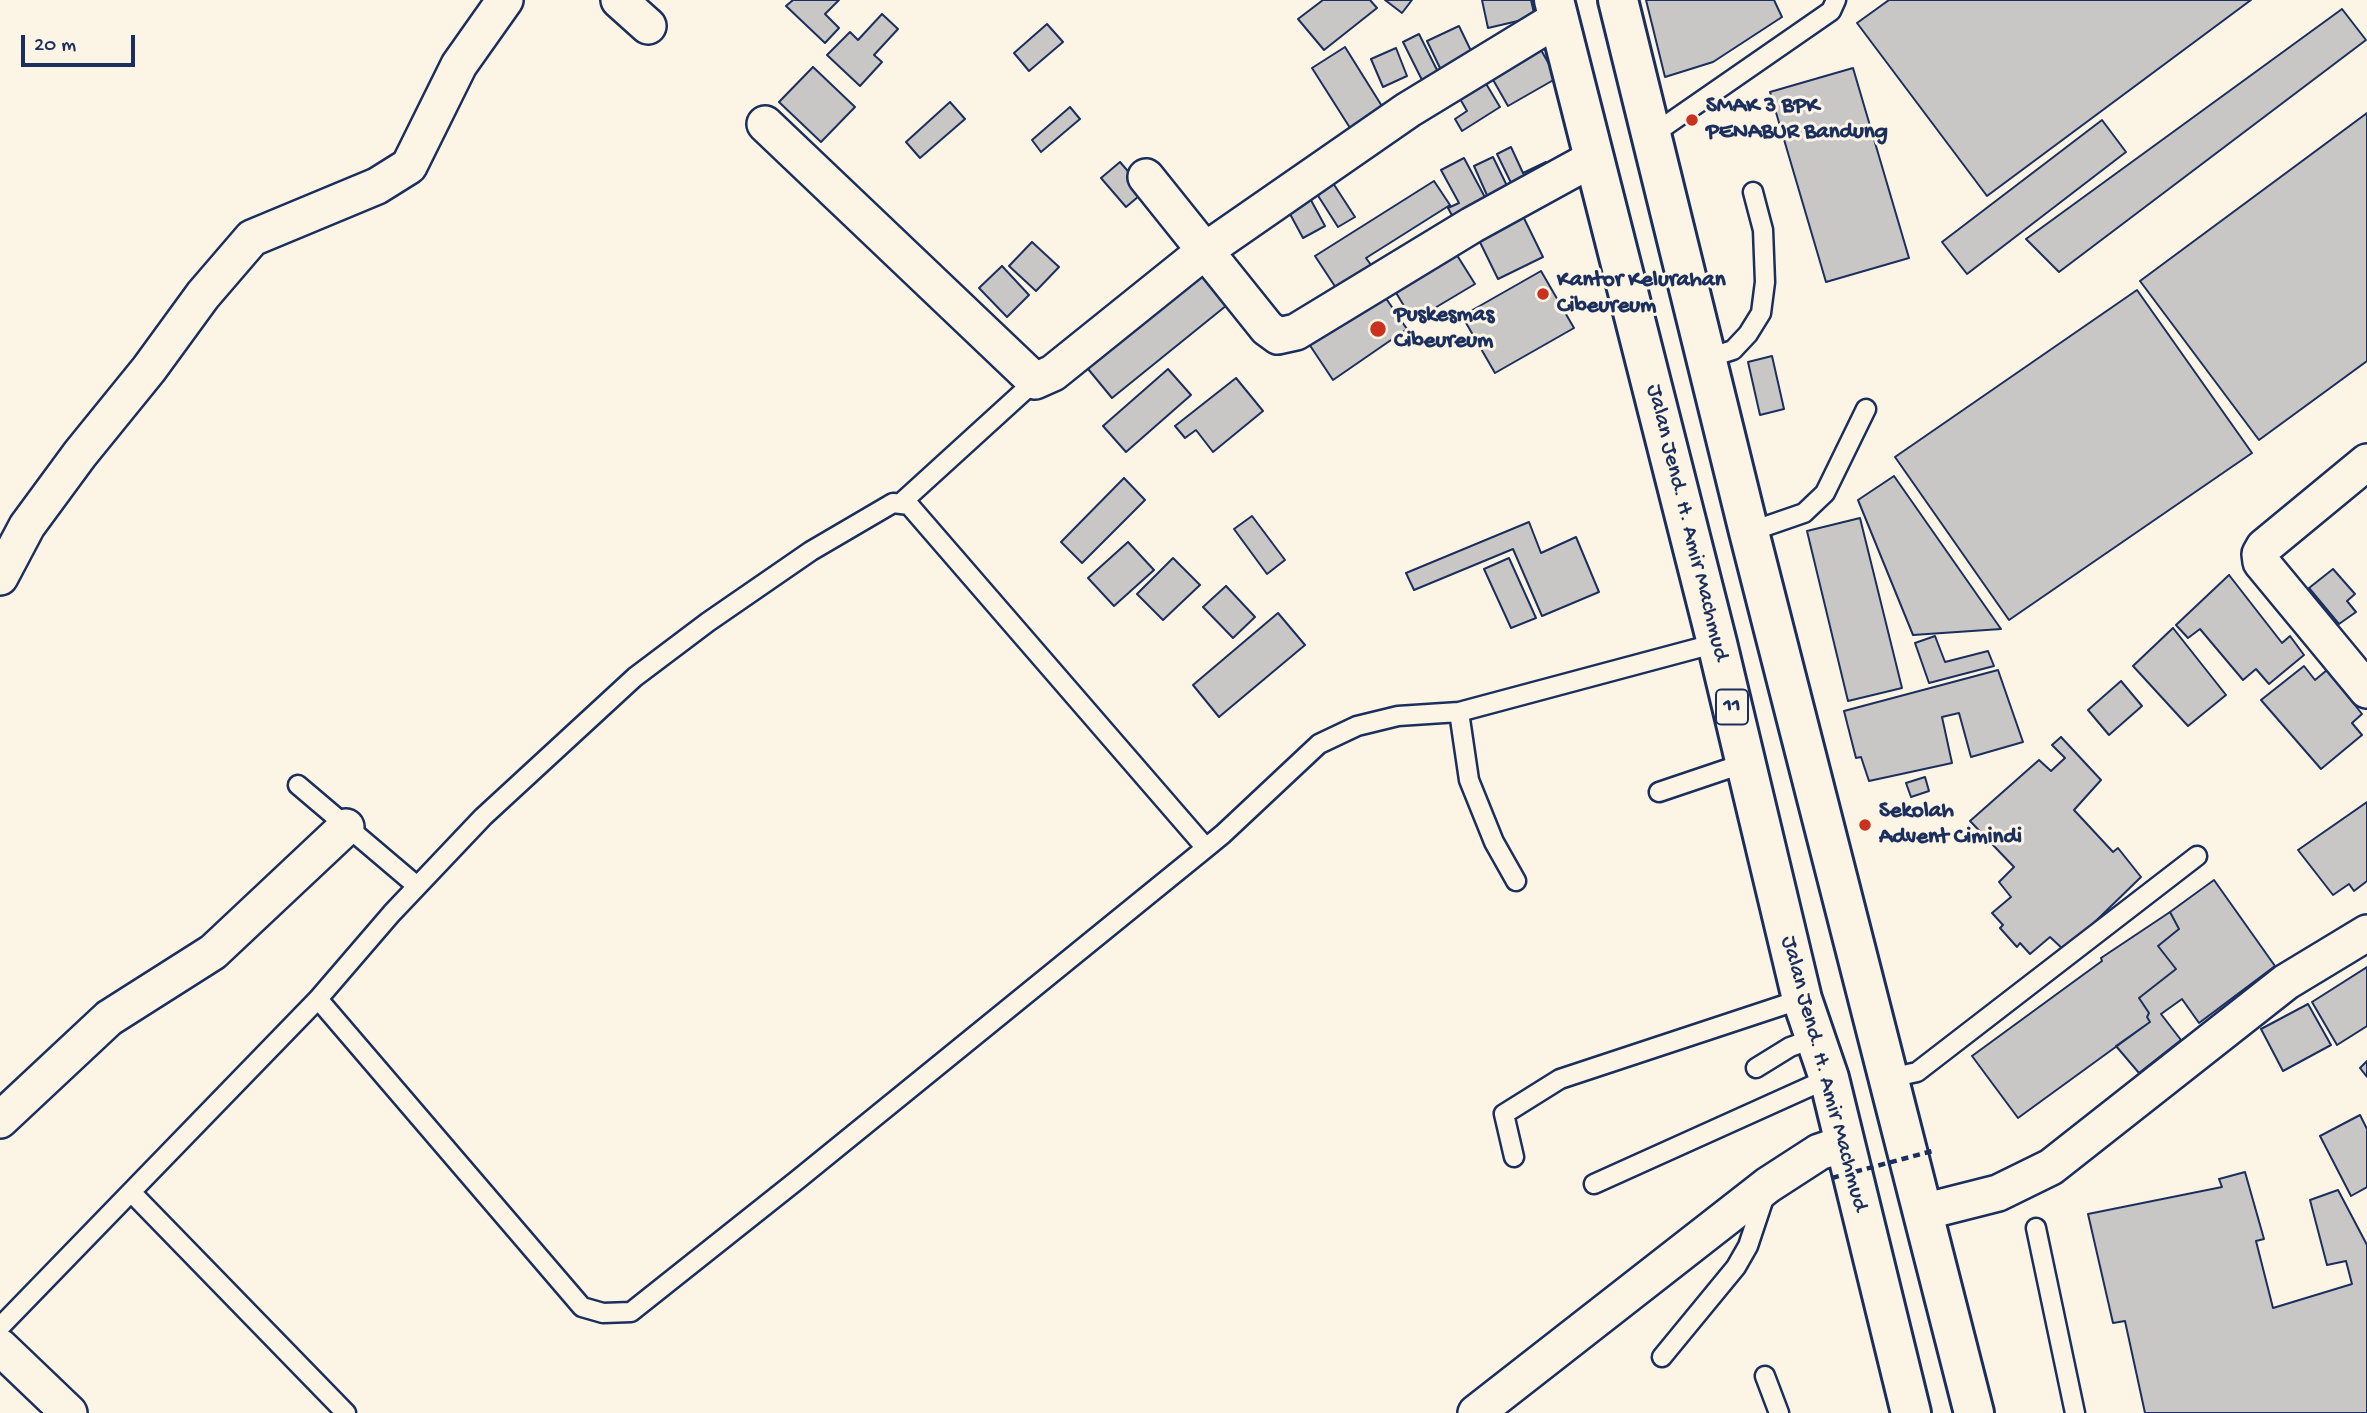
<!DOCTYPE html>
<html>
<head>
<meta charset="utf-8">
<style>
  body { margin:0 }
  #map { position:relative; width:2367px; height:1413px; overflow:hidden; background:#fcf5e5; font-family:"Gochi Hand",sans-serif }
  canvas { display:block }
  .scale { position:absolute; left:21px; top:35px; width:114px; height:32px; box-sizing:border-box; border:4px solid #1b2f5e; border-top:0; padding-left:9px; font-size:21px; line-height:24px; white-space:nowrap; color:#1b2f5e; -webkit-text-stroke:5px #fcf5e5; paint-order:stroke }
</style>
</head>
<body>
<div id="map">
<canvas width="2367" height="1413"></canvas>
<div class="scale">20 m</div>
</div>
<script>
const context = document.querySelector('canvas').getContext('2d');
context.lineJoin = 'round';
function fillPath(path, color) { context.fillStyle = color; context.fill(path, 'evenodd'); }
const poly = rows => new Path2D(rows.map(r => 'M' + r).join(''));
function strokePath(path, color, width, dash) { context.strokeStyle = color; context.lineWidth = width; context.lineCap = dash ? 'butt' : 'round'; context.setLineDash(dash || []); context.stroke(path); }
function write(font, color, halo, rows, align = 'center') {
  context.font = font + ' "Gochi Hand",sans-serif'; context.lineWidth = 6; context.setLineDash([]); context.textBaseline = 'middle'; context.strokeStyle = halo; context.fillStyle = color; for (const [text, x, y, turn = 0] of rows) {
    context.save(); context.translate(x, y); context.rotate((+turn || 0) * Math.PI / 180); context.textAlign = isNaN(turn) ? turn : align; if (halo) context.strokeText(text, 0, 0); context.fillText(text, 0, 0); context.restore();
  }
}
const building = poly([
  [793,0,839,0,825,14,839,28,825,43,786,6,793,0],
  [1323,0,1370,0,1377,8,1324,50,1298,19,1323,0],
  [1385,0,1412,0,1402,13,1385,0],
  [1482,0,1531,0,1535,17,1488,28,1482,0],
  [1646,0,1774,0,1782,17,1713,62,1665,77,1646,0],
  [1889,0,2251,0,1987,196,1857,23,1889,0],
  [2342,9,2366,40,2059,272,2026,239,2342,9],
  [882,14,898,29,874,55,882,62,860,86,827,55,850,32,858,40,882,14],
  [1047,24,1063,42,1029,71,1014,53,1047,24],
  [1459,26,1473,55,1441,70,1427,41,1459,26],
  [1419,34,1443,82,1427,90,1403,42,1419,34],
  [1537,43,1557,78,1508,106,1488,71,1537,43],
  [1345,47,1385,111,1352,131,1312,68,1345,47],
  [1396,48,1407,76,1383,87,1371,59,1396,48],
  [813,67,855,107,821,142,779,102,813,67],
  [1853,68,1909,258,1826,282,1770,92,1853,68],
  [1485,82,1500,107,1462,131,1455,119,1467,111,1459,97,1485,82],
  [950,102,965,119,920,158,906,142,950,102],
  [1070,107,1080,119,1041,152,1032,140,1070,107],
  [2367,113,2367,361,2259,440,2140,281,2367,113],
  [2102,120,2126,152,1967,274,1942,242,2102,120],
  [1511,147,1523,173,1546,162,1552,176,1516,193,1497,154,1511,147],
  [1493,157,1510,192,1490,202,1474,166,1493,157],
  [1464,158,1488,203,1455,221,1448,208,1459,203,1441,170,1464,158],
  [1120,162,1145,191,1126,207,1101,178,1120,162],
  [1331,180,1355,217,1338,227,1315,191,1331,180],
  [1434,181,1450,205,1366,258,1374,269,1338,291,1315,256,1434,181],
  [1306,191,1325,226,1303,238,1284,203,1306,191],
  [1519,208,1543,257,1498,279,1474,230,1519,208],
  [1032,242,1059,267,1036,291,1009,266,1032,242],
  [1450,244,1475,284,1413,321,1389,281,1450,244],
  [1199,261,1232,301,1112,398,1079,358,1199,261],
  [1002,266,1029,295,1007,317,979,288,1002,266],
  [1541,271,1574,328,1495,373,1462,316,1541,271],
  [2137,290,2252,453,2009,620,1895,457,2137,290],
  [1383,294,1407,329,1333,380,1309,344,1383,294],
  [1772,356,1784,409,1760,415,1748,362,1772,356],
  [1168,369,1191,395,1126,452,1103,426,1168,369],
  [1236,378,1263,411,1213,452,1196,430,1185,438,1175,426,1236,378],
  [1894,476,2001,629,1913,635,1858,500,1894,476],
  [1124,478,1145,500,1082,563,1061,542,1124,478],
  [1252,516,1285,560,1267,574,1234,529,1252,516],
  [1860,518,1902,688,1848,701,1807,531,1860,518],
  [1529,522,1541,553,1576,537,1599,592,1542,616,1513,549,1414,590,1406,573,1529,522],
  [1128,542,1154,570,1114,606,1088,578,1128,542],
  [1173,558,1200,585,1163,620,1137,594,1173,558],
  [1509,558,1536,618,1511,628,1484,569,1509,558],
  [2333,569,2355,594,2347,601,2356,612,2339,624,2309,588,2333,569],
  [2229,575,2282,643,2290,636,2304,655,2269,684,2256,669,2243,680,2200,629,2188,638,2176,625,2229,575],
  [1226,586,1255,617,1233,638,1203,607,1226,586],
  [1278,613,1305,645,1219,717,1193,685,1278,613],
  [2173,628,2226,695,2188,726,2133,666,2173,628],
  [1935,636,1945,662,1988,651,1994,666,1929,683,1915,643,1935,636],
  [2304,666,2315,680,2327,670,2362,714,2352,723,2362,735,2321,769,2261,700,2304,666],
  [1998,670,2023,742,1971,757,1959,713,1942,717,1952,763,1869,781,1861,757,1856,758,1844,711,1998,670],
  [2121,681,2142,706,2109,735,2088,710,2121,681],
  [2061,737,2101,780,2074,810,2113,852,2118,848,2141,877,2065,951,2050,937,2030,954,2020,943,2017,947,2000,928,2003,925,1992,913,2011,897,1999,882,2014,867,1970,821,2039,760,2051,771,2065,758,2052,745,2061,737],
  [1925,777,1929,791,1911,797,1906,783,1925,777],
  [2367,802,2367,881,2354,891,2349,884,2333,895,2298,850,2367,802],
  [2214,880,2275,966,2199,1023,2182,999,2161,1014,2181,1040,2139,1073,2116,1046,2150,1022,2147,1017,2149,1013,2139,998,2176,969,2158,946,2179,929,2170,912,2214,880],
  [2170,912,2179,929,2158,946,2176,969,2139,998,2149,1013,2147,1017,2150,1022,2018,1118,1972,1056,2102,961,2101,958,2170,912],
  [2367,967,2367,1026,2337,1045,2312,1002,2367,967],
  [2308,1004,2331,1045,2283,1071,2261,1029,2308,1004],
  [2367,1061,2367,1077,2360,1068,2367,1061],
  [2360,1115,2367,1129,2367,1187,2351,1196,2320,1136,2360,1115],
  [2245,1172,2264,1239,2256,1241,2273,1308,2352,1284,2346,1261,2327,1265,2310,1200,2338,1190,2367,1245,2367,1413,2145,1413,2125,1321,2113,1323,2088,1214,2222,1187,2219,1179,2245,1172]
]);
const service = poly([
  [1652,135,1831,11,1836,0],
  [1708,358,1733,350,1748,334,1761,313,1765,282,1763,230,1753,192],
  [901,503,1035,381],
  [1749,532,1804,513,1825,493,1866,409],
  [1459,712,1469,780,1494,842,1516,881],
  [298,785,417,886],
  [1659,792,1745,763],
  [1206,848,909,505,893,503,811,551,708,622,635,677,483,817,392,913,318,999,582,1307,603,1313,631,1312,796,1181,1206,848,1223,834,1319,744,1357,726,1398,716,1459,712,1717,643],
  [1756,1068,1790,1047,1815,1038],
  [1890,1078,1917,1072,2197,856],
  [1514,1157,1504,1114,1560,1079,1802,999],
  [1594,1184,1829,1078],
  [131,1192,346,1413],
  [2036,1228,2075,1413],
  [0,1327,318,999],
  [1662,1357,1736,1267,1748,1246,1765,1195],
  [1765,1376,1779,1413]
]);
const minor = poly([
  [619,0,648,26],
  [765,124,1035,381,1053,373,1206,250,1408,110,1559,18],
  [1146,177,1267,328,1278,336,1296,332,1472,225,1594,158],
  [2367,462,2264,547,2260,554,2261,562,2367,690],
  [0,577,27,526,80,454,149,369,203,295,252,238,377,186,409,166,459,65,505,0],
  [0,1120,109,1018,213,952,346,827],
  [1923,1212,1998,1193,2051,1167,2286,982,2367,933],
  [0,1347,69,1413],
  [1476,1413,1768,1185,1819,1152,1843,1144]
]);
const trunk = poly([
  [1554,0,1717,643,1802,999,1829,1078,1911,1413],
  [1618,0,1749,532,1974,1413]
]);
const pathBridge = poly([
  [1832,1178,1936,1150]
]);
const markers = [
  [1692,120,7,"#c8321e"],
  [1543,294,7,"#c8321e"],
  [1378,329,9,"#c8321e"],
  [1865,825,7,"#c8321e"]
];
const shields = [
  [1732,707,32]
];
const shieldNames = [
  ["11",1732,707]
];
const poiNames = [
  ["SMAK 3 BPK",1706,107],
  ["PENABUR Bandung",1706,133],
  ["Kantor Kelurahan",1557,281],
  ["Cibeureum",1557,307],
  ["Puskesmas",1394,316],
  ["Cibeureum",1394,342],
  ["Sekolah",1879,812],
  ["Advent Cimindi",1879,838]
];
const streetNames = [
  ["Jalan Jend. H. Amir Machmud",1686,523,76],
  ["Jalan Jend. H. Amir Machmud",1823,1074,75]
];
fillPath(building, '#c8c7c6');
strokePath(building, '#1b2f5e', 2);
strokePath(service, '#1b2f5e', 23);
strokePath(minor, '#1b2f5e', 40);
strokePath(trunk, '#1b2f5e', 44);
strokePath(service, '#fcf5e5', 18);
strokePath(minor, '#fcf5e5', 35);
strokePath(trunk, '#fcf5e5', 38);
strokePath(pathBridge, '#1b2f5e', 4.5, [7, 5]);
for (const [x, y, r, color] of markers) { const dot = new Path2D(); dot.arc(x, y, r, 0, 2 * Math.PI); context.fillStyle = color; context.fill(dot); strokePath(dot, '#fcf5e5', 2.5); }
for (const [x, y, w] of shields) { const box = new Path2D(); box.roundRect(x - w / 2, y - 17.5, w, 35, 5); context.fillStyle = '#fcf5e5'; context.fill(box); strokePath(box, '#1b2f5e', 2); }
write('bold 21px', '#1b2f5e', null, shieldNames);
write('bold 23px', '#1b2f5e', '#fcf5e5', poiNames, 'left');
write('23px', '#1b2f5e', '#fcf5e5', streetNames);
</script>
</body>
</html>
